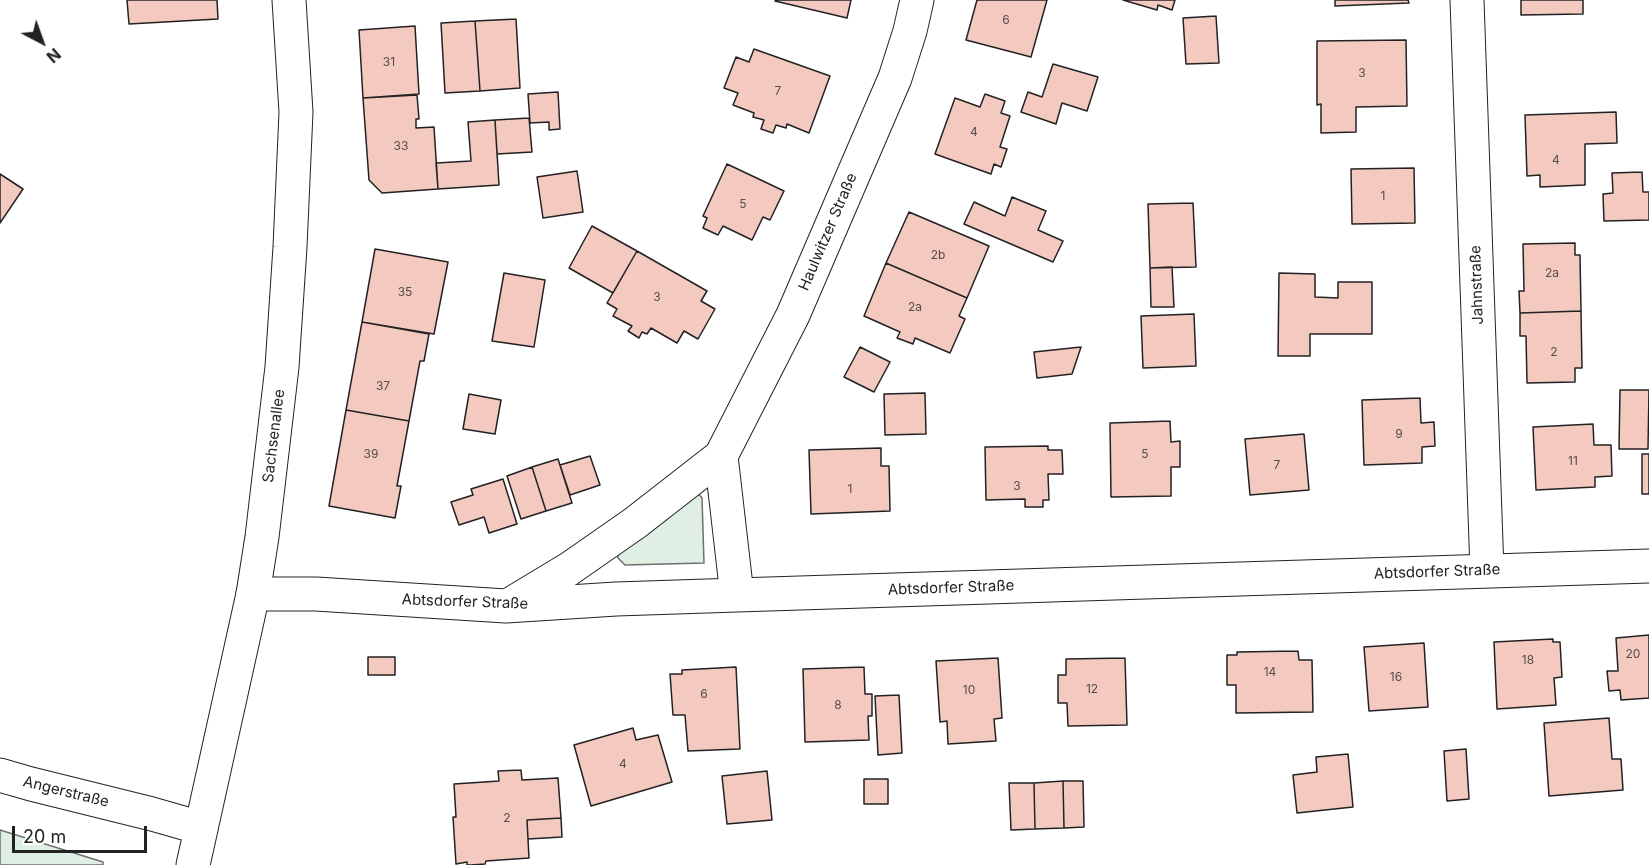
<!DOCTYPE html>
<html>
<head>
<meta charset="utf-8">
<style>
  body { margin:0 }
  #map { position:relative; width:1649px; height:865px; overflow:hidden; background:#fff; font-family:Inter,sans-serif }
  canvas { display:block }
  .north { position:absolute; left:12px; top:12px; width:60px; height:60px; -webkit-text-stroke:4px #fff; paint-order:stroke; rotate:139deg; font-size:16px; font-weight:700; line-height:24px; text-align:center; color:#222 }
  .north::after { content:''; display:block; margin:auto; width:21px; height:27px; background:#222; clip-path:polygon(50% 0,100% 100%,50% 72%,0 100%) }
  .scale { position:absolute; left:12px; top:826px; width:135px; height:27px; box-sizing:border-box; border:3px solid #222; border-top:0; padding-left:8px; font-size:18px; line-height:21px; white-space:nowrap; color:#222; -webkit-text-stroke:4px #fff; paint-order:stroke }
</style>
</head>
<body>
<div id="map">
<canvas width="1649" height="865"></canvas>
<div class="north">N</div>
<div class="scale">20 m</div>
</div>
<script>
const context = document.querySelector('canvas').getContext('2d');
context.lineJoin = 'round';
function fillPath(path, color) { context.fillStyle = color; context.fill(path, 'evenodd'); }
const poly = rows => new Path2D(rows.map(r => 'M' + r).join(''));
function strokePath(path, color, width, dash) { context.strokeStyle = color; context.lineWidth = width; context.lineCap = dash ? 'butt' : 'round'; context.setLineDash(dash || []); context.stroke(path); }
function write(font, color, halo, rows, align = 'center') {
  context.font = font + ' Inter,sans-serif'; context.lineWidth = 4.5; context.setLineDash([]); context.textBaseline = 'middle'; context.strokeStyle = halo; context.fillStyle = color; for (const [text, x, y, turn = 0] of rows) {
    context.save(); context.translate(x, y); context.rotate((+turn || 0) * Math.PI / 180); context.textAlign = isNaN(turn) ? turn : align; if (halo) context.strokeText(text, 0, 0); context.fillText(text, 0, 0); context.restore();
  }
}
const green = poly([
  [698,493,702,498,704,563,625,565,618,558,618,551,698,493],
  [0,830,103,862,103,865,0,865,0,830]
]);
const building = poly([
  [127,0,217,0,218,19,129,24,127,0],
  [776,0,851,0,847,18,775,1,776,0],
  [977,0,1047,0,1031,57,966,40,977,0],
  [1123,0,1175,0,1172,10,1158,5,1157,10,1123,0],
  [1335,0,1408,0,1409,3,1335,6,1335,0],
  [1521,0,1583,0,1583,14,1521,15,1521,0],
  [1216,16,1219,63,1186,64,1183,18,1216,16],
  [516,19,520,88,480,91,475,21,516,19],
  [475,21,480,91,445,93,441,23,475,21],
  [415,26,419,94,363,98,359,30,415,26],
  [1406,40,1407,106,1356,107,1356,132,1321,133,1321,104,1317,105,1317,41,1406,40],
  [754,49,830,76,809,133,787,124,786,128,776,125,773,133,761,129,764,120,753,117,754,113,733,105,738,93,724,88,736,57,749,62,754,49],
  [1053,64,1098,77,1087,111,1062,103,1056,124,1021,112,1028,92,1042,97,1053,64],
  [558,92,560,129,549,130,549,122,530,123,528,94,558,92],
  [985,94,1005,101,1001,113,1010,116,1000,147,1007,149,1001,167,994,164,991,174,935,154,955,98,980,107,985,94],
  [417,95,419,119,416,119,416,128,434,127,438,189,382,193,369,180,363,98,417,95],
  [1616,112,1617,143,1585,144,1585,185,1540,187,1540,175,1527,176,1525,115,1616,112],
  [529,118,532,152,497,154,495,120,529,118],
  [495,120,499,185,438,189,436,163,471,161,468,122,495,120],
  [727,164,784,191,770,220,763,217,752,240,723,226,718,235,703,228,707,218,703,216,727,164],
  [1414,168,1415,223,1352,224,1351,169,1414,168],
  [577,171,583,212,543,218,537,177,577,171],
  [1642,172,1643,192,1649,192,1649,220,1604,221,1603,194,1613,193,1612,173,1642,172],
  [0,174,23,189,0,223,0,174],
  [1012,197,1046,211,1038,230,1063,241,1053,262,964,224,974,202,1005,216,1012,197],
  [1193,203,1196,267,1150,268,1148,204,1193,203],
  [909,212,989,246,967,298,886,263,909,212],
  [592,226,637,251,613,293,569,268,592,226],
  [1575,243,1575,255,1580,255,1581,311,1520,313,1519,291,1524,291,1523,244,1575,243],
  [375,249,448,262,434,334,362,322,375,249],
  [637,251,707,291,701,301,715,309,698,339,684,331,677,343,651,328,647,334,642,332,639,338,628,331,632,326,613,316,617,309,607,303,637,251],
  [886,263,967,298,959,316,965,319,950,353,915,338,913,344,897,338,900,332,864,316,886,263],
  [1172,267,1174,307,1151,307,1150,268,1172,267],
  [504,273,545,280,534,347,492,341,504,273],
  [1279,273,1315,274,1315,297,1338,298,1338,282,1372,282,1372,334,1310,334,1310,356,1278,356,1279,273],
  [1581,311,1582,368,1575,368,1575,382,1527,383,1526,336,1520,336,1520,313,1581,311],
  [1194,314,1196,366,1143,368,1141,316,1194,314],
  [362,322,429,334,424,361,420,361,409,421,346,410,362,322],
  [860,347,890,362,874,392,844,377,860,347],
  [1081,347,1072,374,1037,378,1034,352,1081,347],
  [1620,390,1649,390,1648,449,1619,449,1620,390],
  [925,393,926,434,885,435,884,394,925,393],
  [469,394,501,400,495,434,463,429,469,394],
  [1420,398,1421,423,1434,422,1435,446,1422,447,1422,463,1364,465,1362,400,1420,398],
  [346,410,409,421,397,486,401,486,395,518,329,506,346,410],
  [1170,421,1171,442,1180,441,1180,467,1171,467,1171,496,1111,497,1110,423,1170,421],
  [1593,424,1594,445,1611,445,1612,476,1595,477,1595,487,1536,490,1533,427,1593,424],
  [1304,434,1309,490,1250,495,1245,439,1304,434],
  [1048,446,1048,450,1062,450,1063,474,1048,474,1049,500,1043,500,1043,507,1025,507,1025,499,986,500,985,447,1048,446],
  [881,448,881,466,889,466,890,511,811,514,809,450,881,448],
  [1642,454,1649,454,1649,494,1642,494,1642,454],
  [590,456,600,485,570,495,560,465,590,456],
  [558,459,572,503,546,511,532,467,558,459],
  [532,467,546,511,521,519,507,476,532,467],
  [503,479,517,524,489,533,484,517,459,525,451,502,473,495,471,489,503,479],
  [1649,635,1649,698,1621,700,1620,690,1609,691,1607,671,1618,671,1616,638,1649,635],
  [1553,639,1553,642,1560,642,1562,677,1554,678,1556,705,1497,709,1494,642,1553,639],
  [1424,643,1428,707,1369,711,1364,647,1424,643],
  [1298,651,1299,660,1312,660,1313,712,1236,713,1236,685,1227,685,1227,655,1237,655,1237,652,1298,651],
  [368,657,395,657,395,675,368,675,368,657],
  [998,658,1002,718,994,719,996,741,948,744,947,721,940,722,936,661,998,658],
  [1125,658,1127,725,1068,726,1067,703,1058,703,1058,675,1066,675,1066,659,1125,658],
  [736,667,740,749,688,751,685,715,673,715,670,674,682,674,682,670,736,667],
  [864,667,865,694,872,694,872,716,868,716,869,740,805,742,803,669,864,667],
  [899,695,902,753,878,755,875,696,899,695],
  [1609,718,1612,759,1621,759,1623,790,1549,796,1544,723,1609,718],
  [633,728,636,740,658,735,672,782,591,806,574,745,633,728],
  [1466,749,1469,799,1447,801,1444,751,1466,749],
  [1348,754,1353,807,1297,813,1293,775,1317,772,1316,757,1348,754],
  [521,770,522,780,558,778,561,818,527,820,529,858,486,861,485,864,471,865,467,865,467,862,456,864,453,817,456,817,454,784,499,781,498,771,521,770],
  [767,771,772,820,727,824,722,776,767,771],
  [864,779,888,779,888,804,864,804,864,779],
  [1063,781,1083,781,1084,827,1064,828,1063,781],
  [1063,781,1064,828,1035,829,1034,783,1063,781],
  [1009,783,1034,783,1035,829,1011,830,1009,783],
  [561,818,562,837,528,839,527,820,561,818]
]);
const minor = poly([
  [1467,0,1487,571],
  [721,456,737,595],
  [253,594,316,594,506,606,616,599,737,595,1649,566],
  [511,604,569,569,635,523,721,456,793,315,895,78,910,31,917,0],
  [0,775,31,784,152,814,201,828]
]);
const primary = poly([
  [193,865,253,594,262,537,282,367,290,247,296,112,289,0]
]);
const numberNames = [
  ["6",1006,20],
  ["31",389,62],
  ["3",1362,73],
  ["7",778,91],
  ["4",974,132],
  ["33",401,146],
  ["4",1556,160],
  ["1",1383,196],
  ["5",743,204],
  ["2b",938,255],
  ["2a",1552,273],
  ["35",405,292],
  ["3",657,297],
  ["2a",915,307],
  ["2",1554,352],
  ["37",383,386],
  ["9",1399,434],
  ["39",371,454],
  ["5",1145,454],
  ["11",1573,461],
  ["7",1277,465],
  ["3",1017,486],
  ["1",850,489],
  ["20",1633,654],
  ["18",1528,660],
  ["14",1270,672],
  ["16",1396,677],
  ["12",1092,689],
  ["10",969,690],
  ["6",704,694],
  ["8",838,705],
  ["4",623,764],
  ["2",507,818]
];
const streetNames = [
  ["Haulwitzer Straße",828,232,-67],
  ["Jahnstraße",1477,285,-92],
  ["Sachsenallee",274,436,-83],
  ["Abtsdorfer Straße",1437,572,-2],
  ["Abtsdorfer Straße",951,588,-2],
  ["Abtsdorfer Straße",465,602,2],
  ["Angerstraße",66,792,14]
];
fillPath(green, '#e0efe3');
strokePath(green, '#6f6f6f', 1.5);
fillPath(building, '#f3c9c0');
strokePath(building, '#222', 1.5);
strokePath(minor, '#222', 35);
strokePath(primary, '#222', 35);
strokePath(minor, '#fff', 33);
strokePath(primary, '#fff', 33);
write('12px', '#564c4a', null, numberNames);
write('15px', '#222', '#fff', streetNames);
</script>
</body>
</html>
